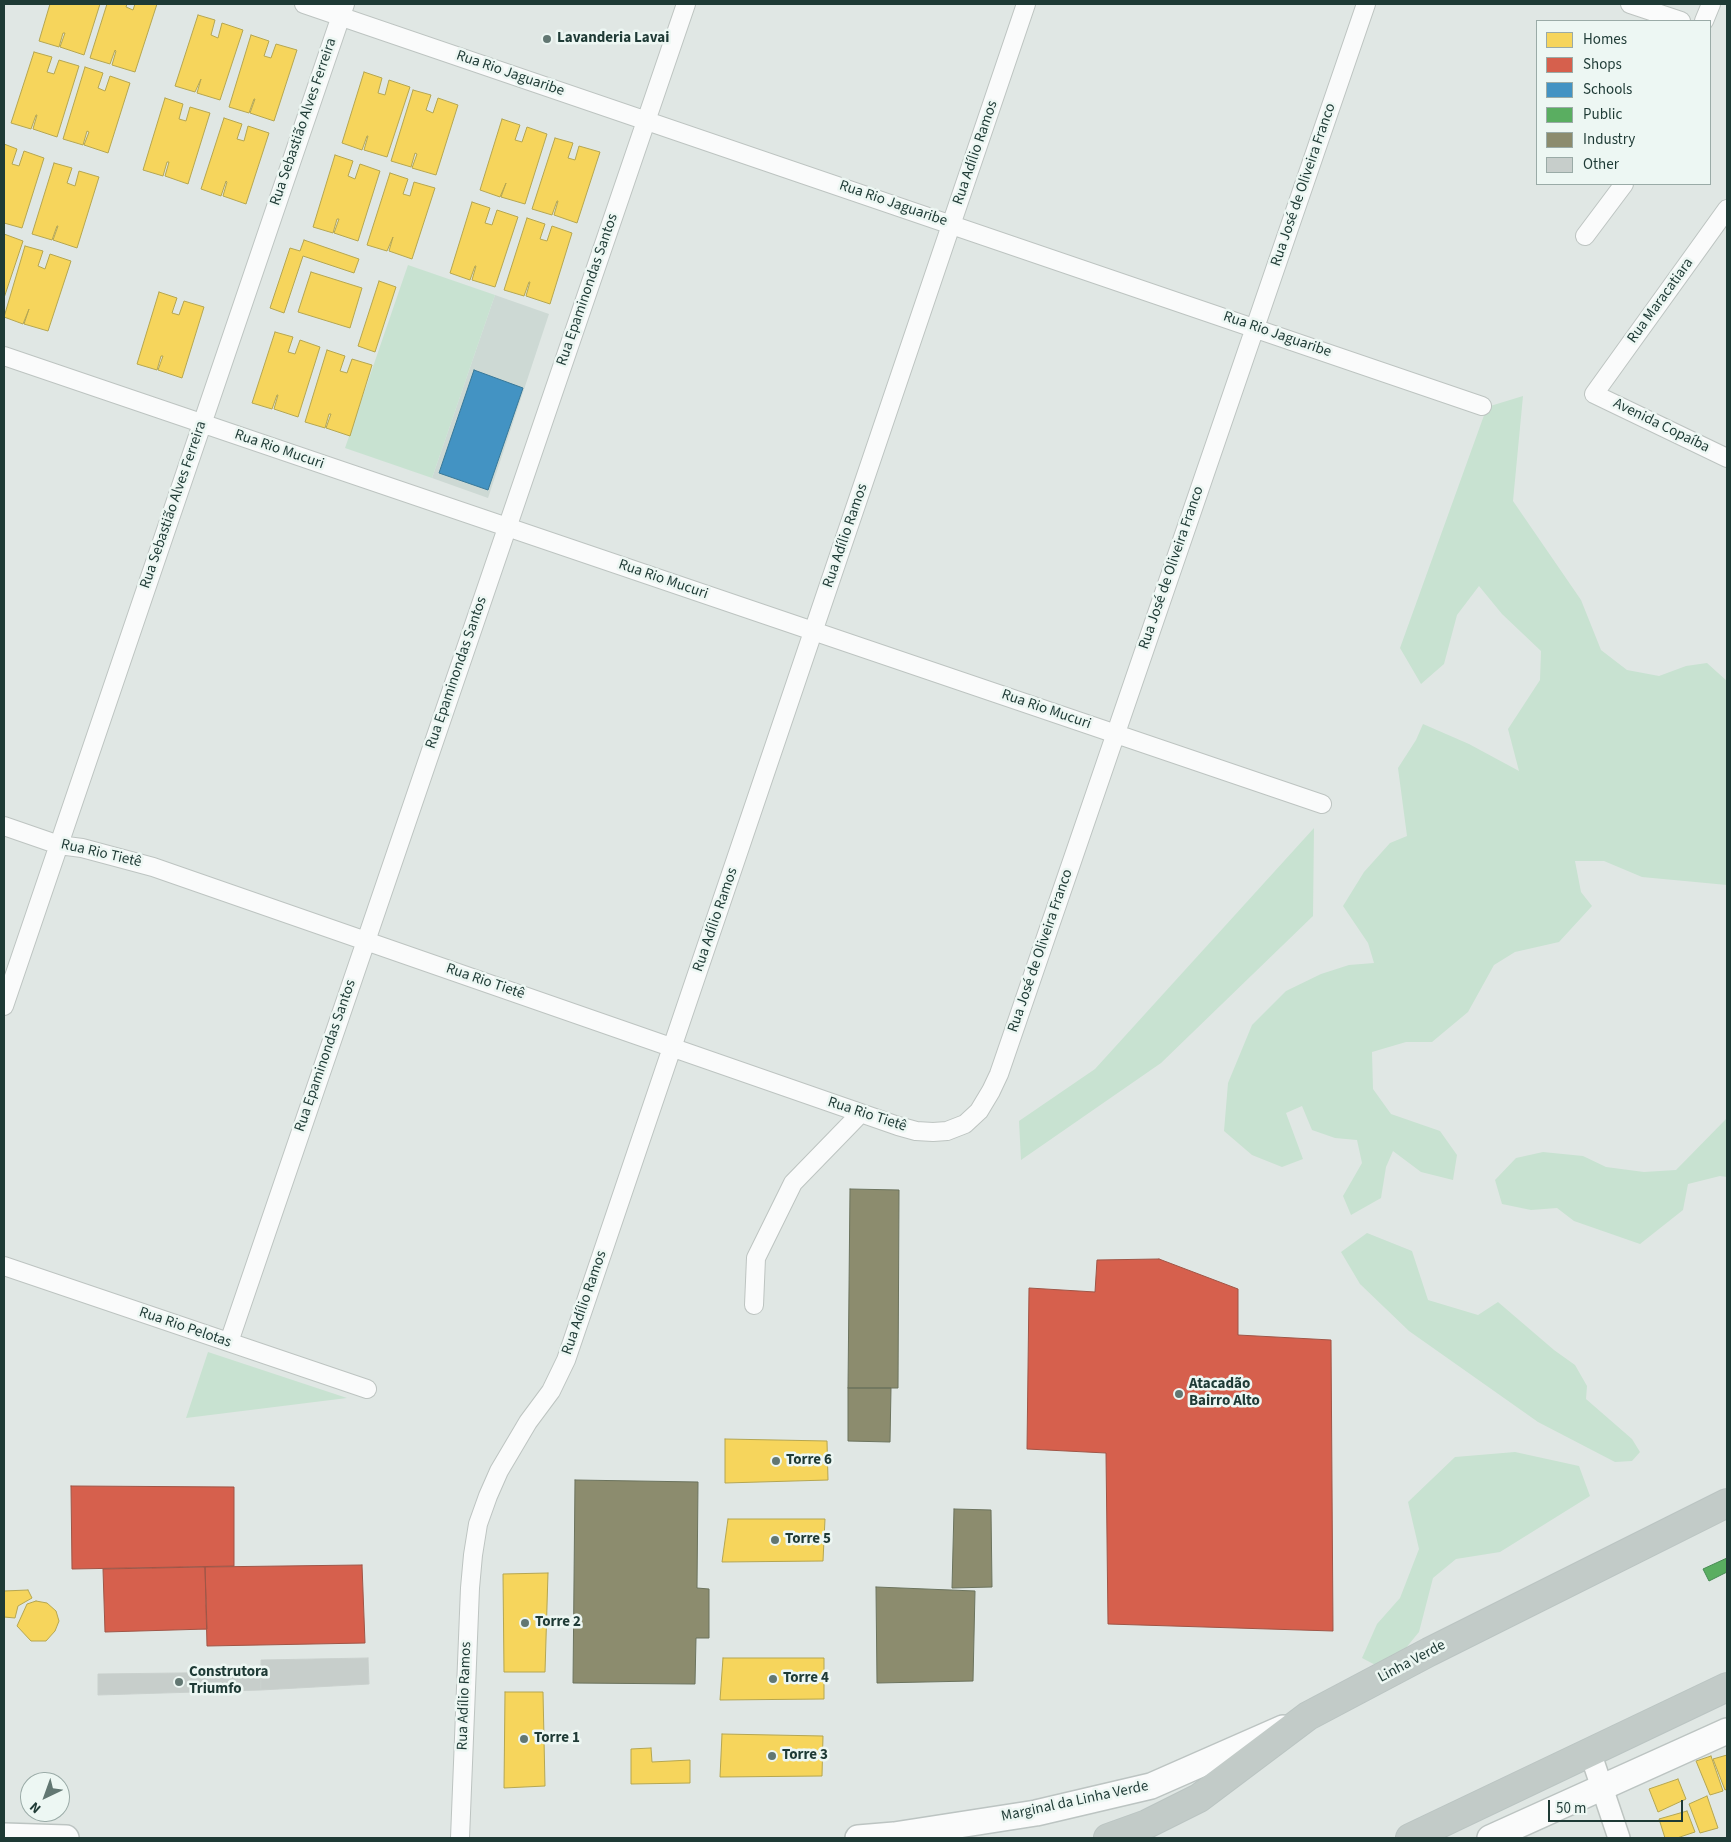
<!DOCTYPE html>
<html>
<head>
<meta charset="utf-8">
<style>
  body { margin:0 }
  #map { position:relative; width:1731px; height:1842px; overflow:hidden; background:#e0e7e4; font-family:"Source Sans 3",sans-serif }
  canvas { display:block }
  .frame { position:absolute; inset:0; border:5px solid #1e3a35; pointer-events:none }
  .legend { position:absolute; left:1536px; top:20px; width:175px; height:165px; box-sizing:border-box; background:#edf7f3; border:1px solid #9aaba7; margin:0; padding:6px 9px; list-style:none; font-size:15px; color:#1e3a35 }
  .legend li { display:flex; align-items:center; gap:10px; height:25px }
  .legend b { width:25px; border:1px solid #9aaba7 }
  .north { position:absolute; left:20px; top:1772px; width:50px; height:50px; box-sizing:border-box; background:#edf7f3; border:1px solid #9aaba7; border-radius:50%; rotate:222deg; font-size:14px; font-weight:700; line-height:20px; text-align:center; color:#1e3a35 }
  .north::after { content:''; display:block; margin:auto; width:18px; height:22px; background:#627772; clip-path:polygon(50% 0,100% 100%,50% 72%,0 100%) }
  .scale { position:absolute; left:1548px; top:1800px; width:135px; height:22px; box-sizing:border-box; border:2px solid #1e3a35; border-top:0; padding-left:6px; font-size:15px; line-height:18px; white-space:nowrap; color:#1e3a35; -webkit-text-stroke:4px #edf7f3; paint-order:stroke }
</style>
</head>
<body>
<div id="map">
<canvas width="1731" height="1842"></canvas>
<div class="frame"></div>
<ul class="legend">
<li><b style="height:14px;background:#f6d55c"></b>Homes</li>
<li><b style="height:14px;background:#d6604d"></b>Shops</li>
<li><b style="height:14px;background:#4393c3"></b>Schools</li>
<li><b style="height:14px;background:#5aae61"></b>Public</li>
<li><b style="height:14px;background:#8c8c6e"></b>Industry</li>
<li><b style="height:14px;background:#c7cecb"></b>Other</li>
</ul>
<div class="north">N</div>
<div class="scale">50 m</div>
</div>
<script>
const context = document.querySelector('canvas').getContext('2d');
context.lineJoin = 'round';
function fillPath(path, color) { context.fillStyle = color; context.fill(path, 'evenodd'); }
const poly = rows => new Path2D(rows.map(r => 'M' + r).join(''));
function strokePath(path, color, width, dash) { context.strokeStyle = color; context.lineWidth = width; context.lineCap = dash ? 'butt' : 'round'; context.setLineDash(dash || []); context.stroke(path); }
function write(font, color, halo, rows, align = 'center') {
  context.font = font + ' "Source Sans 3",sans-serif'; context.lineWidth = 5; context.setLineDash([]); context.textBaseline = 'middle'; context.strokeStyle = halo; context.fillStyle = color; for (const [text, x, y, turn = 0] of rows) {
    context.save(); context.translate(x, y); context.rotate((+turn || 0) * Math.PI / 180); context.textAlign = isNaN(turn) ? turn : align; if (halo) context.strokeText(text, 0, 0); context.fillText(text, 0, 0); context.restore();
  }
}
const built = poly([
  [495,295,549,314,488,498,432,478]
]);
const green = poly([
  [408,265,495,295,432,478,345,448],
  [1523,396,1513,501,1581,600,1601,650,1627,670,1659,676,1686,666,1707,663,1727,681,1727,885,1642,877,1604,861,1575,861,1581,892,1592,906,1559,942,1515,952,1494,965,1468,1012,1432,1042,1406,1042,1372,1052,1373,1089,1391,1114,1440,1131,1457,1155,1453,1180,1421,1172,1393,1151,1386,1167,1381,1198,1351,1215,1343,1196,1362,1163,1357,1140,1335,1138,1312,1130,1302,1106,1286,1113,1303,1159,1282,1167,1252,1155,1224,1131,1228,1083,1252,1025,1286,991,1321,974,1349,965,1374,963,1368,943,1343,906,1364,872,1390,843,1407,836,1398,768,1416,740,1423,724,1469,744,1519,771,1508,729,1540,680,1541,651,1502,614,1479,586,1457,615,1444,664,1421,684,1400,648,1487,407],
  [1314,828,1313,916,1161,1063,1021,1160,1019,1121,1095,1069],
  [1727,1118,1727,1177,1720,1176,1688,1184,1683,1210,1640,1244,1574,1221,1557,1208,1531,1210,1502,1204,1495,1180,1516,1158,1543,1152,1583,1156,1606,1167,1644,1172,1676,1170],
  [1367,1233,1412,1251,1428,1300,1478,1315,1498,1302,1554,1350,1575,1365,1587,1386,1586,1399,1632,1439,1640,1452,1632,1461,1615,1462,1538,1422,1409,1331,1360,1284,1341,1252],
  [208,1352,347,1398,186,1418],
  [1515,1452,1579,1466,1590,1496,1500,1552,1456,1559,1433,1578,1419,1632,1387,1671,1362,1658,1377,1624,1400,1598,1419,1549,1408,1502,1455,1457]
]);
const homes = poly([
  [50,4,100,4,84,55,60,47,65,33,63,33,59,47,39,41,50,4],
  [107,4,127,4,126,7,133,10,135,4,157,4,135,72,112,65,116,51,115,50,110,64,90,58,107,4],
  [198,15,215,20,211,35,218,38,222,23,243,30,220,100,197,93,201,79,195,92,175,86,198,15],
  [251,35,269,41,264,56,271,58,276,44,297,50,274,121,250,113,255,99,254,99,249,113,229,107,251,35],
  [34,52,52,57,47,72,54,74,59,60,79,66,57,137,33,129,37,115,36,115,31,129,11,123,34,52],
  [85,67,103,73,98,88,105,91,110,76,130,83,108,153,84,145,89,132,87,131,83,145,63,139,85,67],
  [364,72,382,78,378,93,385,95,389,80,410,87,387,157,364,150,368,136,367,136,362,150,342,143,364,72],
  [413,90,431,95,426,110,433,113,438,98,458,105,436,175,412,168,417,154,415,153,411,167,391,161,413,90],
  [165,98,183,104,179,119,186,121,190,107,210,113,188,184,165,176,169,162,167,162,163,176,143,170,165,98],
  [224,118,242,124,237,139,244,141,248,126,269,133,246,204,223,196,227,182,226,181,221,196,201,189,224,118],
  [502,119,520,125,515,140,522,142,527,127,547,134,525,204,501,197,506,183,500,197,480,190,502,119],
  [555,138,573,143,568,158,575,160,579,146,600,152,577,223,554,215,558,201,557,201,552,215,532,209,555,138],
  [4,144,17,149,12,164,19,166,24,151,44,158,22,228,4,223,4,144],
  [335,155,353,161,348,176,355,179,360,164,380,171,358,241,334,233,339,219,337,219,333,233,313,227,335,155],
  [54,163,72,168,67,183,75,186,79,171,99,177,77,248,53,240,58,226,57,226,52,240,32,234,54,163],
  [390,173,408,179,403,194,410,196,414,182,435,188,412,259,389,251,393,237,387,251,367,245,390,173],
  [472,202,490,208,485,223,492,225,497,210,518,217,495,287,472,280,476,266,475,266,470,280,450,273,472,202],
  [527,218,545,224,540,239,547,241,552,226,572,233,550,304,526,296,530,282,529,282,524,296,504,290,527,218],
  [4,234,23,241,4,298,4,234],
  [304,240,359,259,354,273,303,256,284,313,270,308,290,248,300,251,304,240],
  [25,246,43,251,38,266,45,269,50,254,71,261,48,331,24,324,29,309,23,324,4,317,25,246],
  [311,272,362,288,350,328,298,312,311,272],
  [379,281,396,287,375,352,358,346,379,281],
  [159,292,177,298,172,313,179,315,184,301,204,307,182,378,158,370,163,356,161,356,157,370,137,364,159,292],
  [275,332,293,337,288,352,295,354,300,340,320,347,298,417,274,409,278,395,277,395,272,409,252,403,275,332],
  [327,350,345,356,340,371,347,373,352,359,372,365,350,436,326,428,331,414,329,414,325,428,305,422,327,350],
  [725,1439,827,1441,828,1480,725,1483,725,1439],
  [728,1519,825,1519,823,1561,722,1562,728,1519],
  [548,1573,545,1672,504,1672,503,1574,548,1573],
  [28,1590,32,1598,18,1606,15,1618,4,1617,4,1591,28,1590],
  [36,1601,47,1603,56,1611,59,1621,55,1631,46,1641,31,1641,17,1626,27,1604,36,1601],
  [723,1658,824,1658,824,1699,720,1700,723,1658],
  [505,1692,543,1692,545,1786,504,1788,505,1692],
  [722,1734,823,1736,822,1776,720,1777,722,1734],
  [651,1748,652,1762,690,1760,690,1783,631,1784,631,1749,651,1748],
  [1727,1755,1727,1789,1725,1790,1713,1759,1727,1755],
  [1711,1756,1723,1791,1710,1795,1696,1761,1711,1756],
  [1678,1779,1686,1799,1658,1812,1649,1789,1678,1779],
  [1707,1796,1718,1828,1700,1833,1689,1804,1707,1796],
  [1687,1811,1695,1832,1677,1838,1665,1838,1659,1819,1687,1811]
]);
const shops = poly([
  [1159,1259,1238,1289,1238,1335,1331,1340,1333,1631,1108,1624,1106,1453,1027,1449,1029,1288,1095,1292,1097,1260,1159,1259],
  [71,1486,234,1487,234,1566,72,1569,71,1486],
  [362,1565,365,1643,207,1646,205,1567,362,1565],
  [205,1567,207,1629,105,1632,103,1569,205,1567]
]);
const schools = poly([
  [474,370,523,388,488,490,439,473,474,370]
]);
const public = poly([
  [1727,1558,1727,1572,1709,1581,1703,1569,1727,1558]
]);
const industry = poly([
  [850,1189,899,1190,898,1388,848,1388,850,1189],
  [848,1388,891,1388,890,1442,848,1441,848,1388],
  [575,1480,698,1482,697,1588,709,1589,709,1638,696,1638,695,1684,573,1683,575,1480],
  [954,1509,991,1510,992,1587,952,1588,954,1509],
  [876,1587,975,1591,973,1681,877,1683,876,1587]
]);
const building = poly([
  [368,1658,369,1684,261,1690,261,1660,368,1658],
  [260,1672,261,1690,98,1695,98,1674,260,1672]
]);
const minor = poly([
  [304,4,1482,406],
  [1630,4,1681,21],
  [1704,21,1711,4],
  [1727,209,1594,394,1727,458],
  [1585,236,1624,184],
  [4,356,1322,804],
  [4,826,59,845,82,848,153,867,898,1126,916,1131,933,1132,947,1131,965,1124,979,1111,991,1091,999,1074,1366,4],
  [4,1006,345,4],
  [4,1266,367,1389],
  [754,1305,756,1258,793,1183,861,1113],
  [229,1342,686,4],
  [460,1838,470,1588,473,1555,478,1524,488,1496,499,1471,528,1422,551,1391,566,1360,1026,4]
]);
const tertiary = poly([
  [1590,1752,1619,1838]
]);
const secondary = poly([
  [4,1836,66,1838],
  [858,1838,894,1835,1036,1813,1151,1786,1283,1728],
  [1490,1838,1727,1731]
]);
const trunk = poly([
  [1108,1838,1147,1824,1199,1798,1308,1716,1429,1652,1727,1503],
  [1410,1838,1727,1687]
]);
const markers = [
  [547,39,5,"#627772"],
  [1179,1394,5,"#627772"],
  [776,1461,5,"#627772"],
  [775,1540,5,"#627772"],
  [525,1623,5,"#627772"],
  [773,1679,5,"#627772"],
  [179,1682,5,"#627772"],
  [524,1739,5,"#627772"],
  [772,1756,5,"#627772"]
];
const poiNames = [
  ["Lavanderia Lavai",557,39],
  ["Atacadão",1189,1385],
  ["Bairro Alto",1189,1402],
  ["Torre 6",786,1461],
  ["Torre 5",785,1540],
  ["Torre 2",535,1623],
  ["Construtora",189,1673],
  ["Triumfo",189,1690],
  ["Torre 4",783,1679],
  ["Torre 1",534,1739],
  ["Torre 3",782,1756]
];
const streetNames = [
  ["Rua Rio Jaguaribe",510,74,19],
  ["Rua Sebastião Alves Ferreira",304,122,-71],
  ["Rua Adílio Ramos",976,153,-71],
  ["Rua José de Oliveira Franco",1304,185,-71],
  ["Rua Rio Jaguaribe",893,204,19],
  ["Rua Epaminondas Santos",588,290,-71],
  ["Rua Maracatiara",1661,301,-54],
  ["Rua Rio Jaguaribe",1277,335,19],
  ["Avenida Copaíba",1661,426,26],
  ["Rua Rio Mucuri",279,450,19],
  ["Rua Sebastião Alves Ferreira",174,505,-71],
  ["Rua Adílio Ramos",846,536,-71],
  ["Rua José de Oliveira Franco",1172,568,-71],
  ["Rua Rio Mucuri",663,580,19],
  ["Rua Epaminondas Santos",457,673,-71],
  ["Rua Rio Mucuri",1046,710,19],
  ["Rua Rio Tietê",101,854,13],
  ["Rua Adílio Ramos",716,920,-71],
  ["Rua José de Oliveira Franco",1041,951,-71],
  ["Rua Rio Tietê",485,982,19],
  ["Rua Epaminondas Santos",326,1056,-71],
  ["Rua Rio Tietê",867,1115,18],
  ["Rua Adílio Ramos",585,1303,-71],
  ["Rua Rio Pelotas",185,1328,19],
  ["Linha Verde",1412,1662,-28],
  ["Rua Adílio Ramos",465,1696,-88],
  ["Marginal da Linha Verde",1075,1802,-12]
];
fillPath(built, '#cdd9d4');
fillPath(green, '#c8e2d1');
fillPath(homes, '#f6d55c');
strokePath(homes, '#b5a650', 1);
fillPath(shops, '#d6604d');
strokePath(shops, '#9f5546', 1);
fillPath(schools, '#4393c3');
strokePath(schools, '#387898', 1);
fillPath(public, '#5aae61');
strokePath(public, '#488b54', 1);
fillPath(industry, '#8c8c6e');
strokePath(industry, '#6b735d', 1);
fillPath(building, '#c7cecb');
strokePath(building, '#c9d0cd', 1);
strokePath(minor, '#bdc4c1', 20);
strokePath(tertiary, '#bdc4c1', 24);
strokePath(secondary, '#bcc4c2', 28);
strokePath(trunk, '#bac4c2', 30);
strokePath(minor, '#fafbfb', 18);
strokePath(tertiary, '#fafbfb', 21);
strokePath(secondary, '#fafbfb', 25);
strokePath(trunk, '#c2cbc8', 28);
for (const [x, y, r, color] of markers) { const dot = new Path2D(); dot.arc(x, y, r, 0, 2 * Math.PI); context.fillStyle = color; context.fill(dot); strokePath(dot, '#edf7f3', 2); }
write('bold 15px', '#1e3a35', '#edf7f3', poiNames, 'left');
write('15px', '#1e3a35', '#edf7f3', streetNames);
</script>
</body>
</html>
